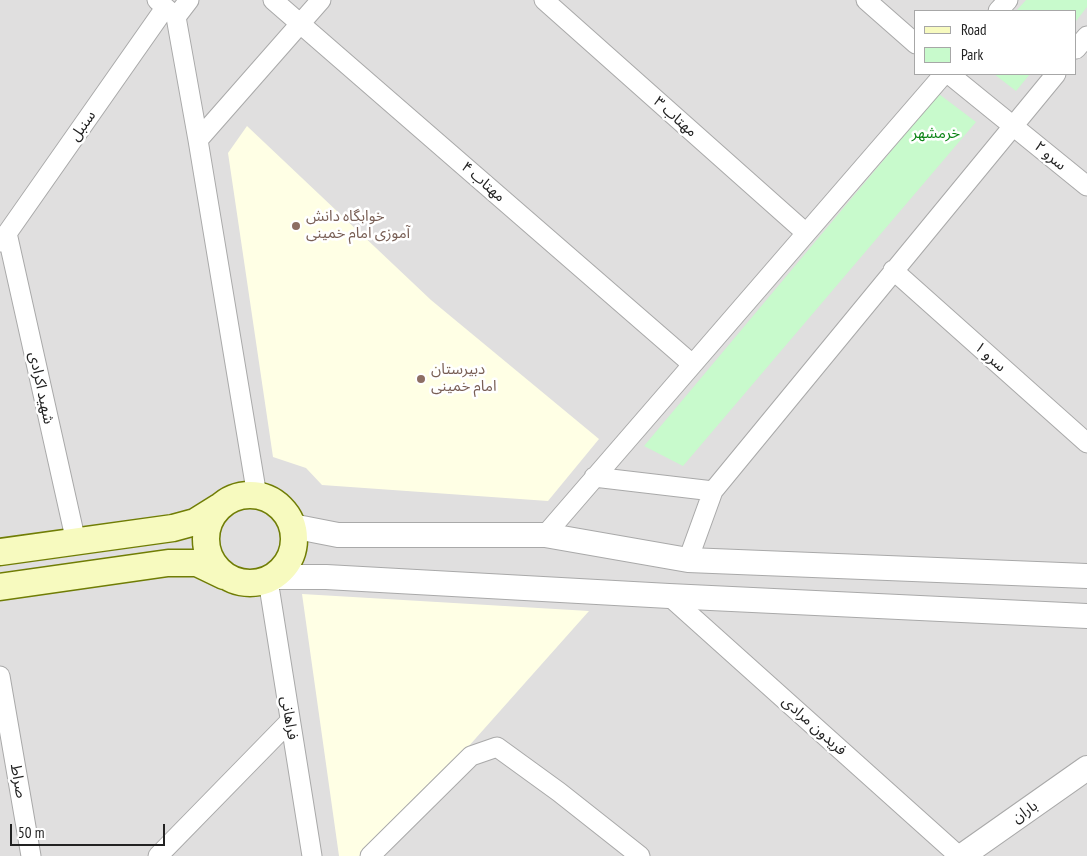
<!DOCTYPE html>
<html>
<head>
<meta charset="utf-8">
<style>
  body { margin:0 }
  #map { position:relative; width:1087px; height:856px; overflow:hidden; background:#f2efe9; font-family:"PT Sans Narrow",sans-serif }
  canvas { display:block }
  .legend { position:absolute; left:914px; top:10px; width:162px; height:65px; box-sizing:border-box; background:#fff; border:1px solid #a7a7a7; margin:0; padding:6px 9px; list-style:none; font-size:15px; color:#222 }
  .legend li { display:flex; align-items:center; gap:10px; height:25px }
  .legend b { width:25px; border:1px solid #a7a7a7 }
  .scale { position:absolute; left:10px; top:824px; width:155px; height:22px; box-sizing:border-box; border:2px solid #222; border-top:0; padding-left:6px; font-size:15px; line-height:18px; white-space:nowrap; color:#222; -webkit-text-stroke:4px #fff; paint-order:stroke }
</style>
</head>
<body>
<div id="map">
<canvas width="1087" height="856"></canvas>
<ul class="legend">
<li><b style="height:6px;background:#f7fabf"></b>Road</li>
<li><b style="height:14px;background:#c8facc"></b>Park</li>
</ul>
<div class="scale">50 m</div>
</div>
<script>
const context = document.querySelector('canvas').getContext('2d');
context.lineJoin = 'round';
function fillPath(path, color) { context.fillStyle = color; context.fill(path, 'evenodd'); }
const poly = rows => new Path2D(rows.map(r => 'M' + r).join(''));
function strokePath(path, color, width, dash) { context.strokeStyle = color; context.lineWidth = width; context.lineCap = dash ? 'butt' : 'round'; context.setLineDash(dash || []); context.stroke(path); }
function write(font, color, halo, rows, align = 'center') {
  context.font = font + ' "PT Sans Narrow","Noto Sans Arabic",sans-serif'; context.lineWidth = 5; context.setLineDash([]); context.textBaseline = 'middle'; context.strokeStyle = halo; context.fillStyle = color; for (const [text, x, y, turn = 0] of rows) {
    context.save(); context.translate(x, y); context.rotate((+turn || 0) * Math.PI / 180); context.textAlign = isNaN(turn) ? turn : align; if (halo) context.strokeText(text, 0, 0); context.fillText(text, 0, 0); context.restore();
  }
}
const residential = poly([
  [0,0,1087,0,1087,856,0,856],
  [916,11,1076,11,1076,74,916,74]
]);
const education = poly([
  [247,126,431,300,599,439,548,501,322,485,306,468,273,457,228,153],
  [302,594,589,611,371,856,339,856]
]);
const park = poly([
  [1026,0,1087,0,1087,7,1076,21,1076,11,1016,11],
  [994,74,1030,74,1016,91],
  [939,94,976,122,683,466,644,446]
]);
const minor = poly([
  [157,0,176,17,198,140,257,496],
  [273,0,692,364],
  [544,0,806,233],
  [866,0,916,44],
  [998,11,1008,0],
  [176,17,189,0],
  [1076,49,1087,36],
  [949,74,1087,186],
  [198,140,321,0],
  [7,233,76,542],
  [1,242,165,8],
  [893,270,1087,443],
  [594,477,713,491],
  [545,535,944,74],
  [688,560,713,491,1056,74],
  [268,580,312,856],
  [669,596,959,856],
  [0,676,31,856],
  [158,856,289,722],
  [370,856,471,756,497,747,559,792,640,856]
]);
const tertiary = poly([
  [292,526,338,535,545,535,688,560,1087,576],
  [273,577,326,577,669,596,1087,616],
  [962,856,1087,768]
]);
const secondary = poly([
  '206 539a44 44 0 1 1 88 0a44 44 0 1 1-88 0Z',
  [0,552,173,528,195,522,219,507],
  [0,587,168,563,197,563,224,576]
]);
const markers = [
  [296,226,5,"#8d6e63"],
  [421,379,5,"#8d6e63"]
];
const streetNames = [
  ["مهتاب ۳",675,117,42],
  ["سنبل",83,126,-55],
  ["سرو ۲",1050,156,40],
  ["مهتاب ۴",483,182,41],
  ["سرو ۱",990,357,42],
  ["شهید اکرادی",41,388,78],
  ["فراهانی",289,718,81],
  ["فریدون مرادی",814,726,42],
  ["صراط",18,781,80],
  ["باران",1025,812,-35]
];
const parkNames = [
  ["خرمشهر",936,134]
];
const educationNames = [
  ["خوابگاه دانش",306,217],
  ["آموزی امام خمینی",306,234],
  ["دبیرستان",431,370],
  ["امام خمینی",431,387]
];
fillPath(residential, '#e0dfdf');
fillPath(education, '#ffffe5');
fillPath(park, '#c8facc');
strokePath(minor, '#a9a9a9', 21);
strokePath(tertiary, '#a9a9a9', 26);
strokePath(secondary, '#707d05', 29);
strokePath(minor, '#fff', 19);
strokePath(tertiary, '#fff', 24);
strokePath(secondary, '#f7fabf', 26);
for (const [x, y, r, color] of markers) { const dot = new Path2D(); dot.arc(x, y, r, 0, 2 * Math.PI); context.fillStyle = color; context.fill(dot); strokePath(dot, '#fff', 2); }
write('15px', '#222', '#fff', streetNames);
write('15px', '#0c8416', '#fff', parkNames);
write('15px', '#785e54', '#fff', educationNames, 'left');
</script>
</body>
</html>
